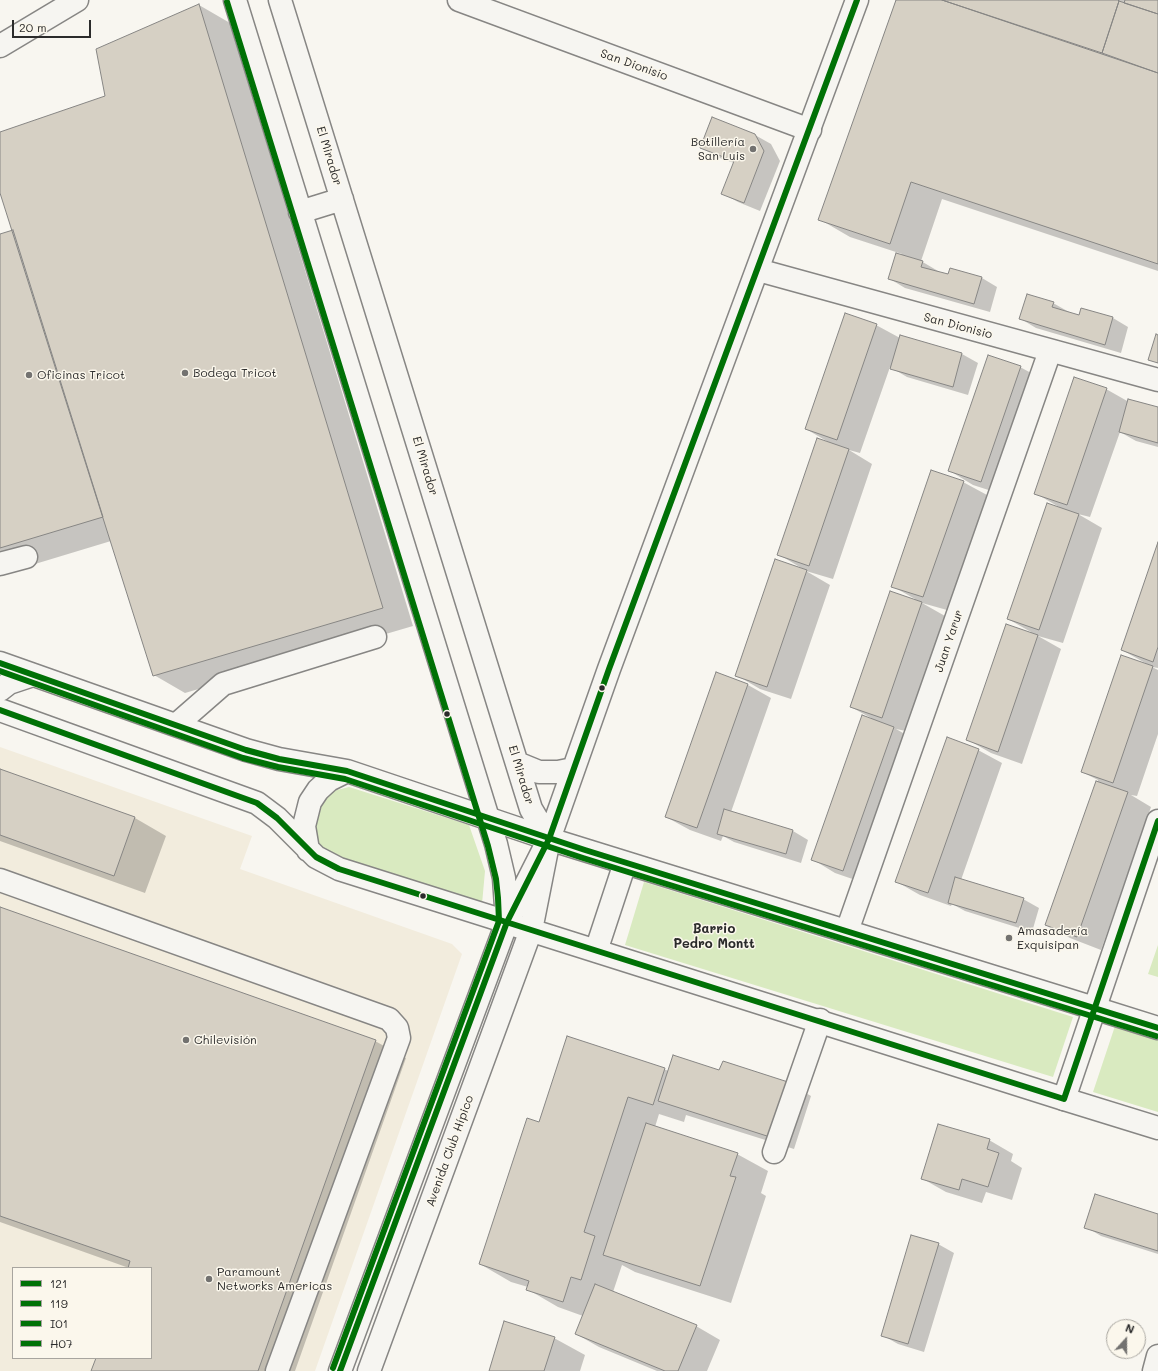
<!DOCTYPE html>
<html>
<head>
<meta charset="utf-8">
<style>
  body { margin:0 }
  #map { position:relative; width:1158px; height:1371px; overflow:hidden; background:#f8f6f0; font-family:Mali,sans-serif }
  canvas { display:block }
  .legend { position:absolute; left:12px; top:1267px; width:140px; height:92px; box-sizing:border-box; background:#fbf7ec; border:1px solid #a8a59f; margin:0; padding:5px 7px; list-style:none; font-size:12px; color:#2b2b2b }
  .legend li { display:flex; align-items:center; gap:8px; height:20px }
  .legend b { width:20px; border:1px solid #a8a59f }
  .north { position:absolute; left:1106px; top:1319px; width:40px; height:40px; box-sizing:border-box; background:#fbf7ec; border:1px solid #a8a59f; border-radius:50%; rotate:21deg; font-size:11px; font-weight:700; line-height:16px; text-align:center; color:#2b2b2b }
  .north::after { content:''; display:block; margin:auto; width:14px; height:18px; background:#737270; clip-path:polygon(50% 0,100% 100%,50% 72%,0 100%) }
  .scale { position:absolute; left:12px; top:20px; width:79px; height:18px; box-sizing:border-box; border:2px solid #2b2b2b; border-top:0; padding-left:5px; font-size:12px; line-height:14px; white-space:nowrap; color:#2b2b2b; -webkit-text-stroke:3px #fbf7ec; paint-order:stroke }
</style>
</head>
<body>
<div id="map">
<canvas width="1158" height="1371"></canvas>
<ul class="legend">
<li><b style="height:5px;background:#007106"></b>121</li>
<li><b style="height:5px;background:#007106"></b>119</li>
<li><b style="height:5px;background:#007106"></b>I01</li>
<li><b style="height:5px;background:#007106"></b>H07</li>
</ul>
<div class="north">N</div>
<div class="scale">20 m</div>
</div>
<script>
const context = document.querySelector('canvas').getContext('2d');
context.lineJoin = 'round';
function fillPath(path, color) { context.fillStyle = color; context.fill(path, 'evenodd'); }
const poly = rows => new Path2D(rows.map(r => 'M' + r).join(''));
function strokePath(path, color, width, dash) { context.strokeStyle = color; context.lineWidth = width; context.lineCap = dash ? 'butt' : 'round'; context.setLineDash(dash || []); context.stroke(path); }
function write(font, color, halo, rows, align = 'center') {
  context.font = font + ' Mali,sans-serif'; context.lineWidth = 3; context.setLineDash([]); context.textBaseline = 'middle'; context.strokeStyle = halo; context.fillStyle = color; for (const [text, x, y, turn = 0] of rows) {
    context.save(); context.translate(x, y); context.rotate((+turn || 0) * Math.PI / 180); context.textAlign = isNaN(turn) ? turn : align; if (halo) context.strokeText(text, 0, 0); context.fillText(text, 0, 0); context.restore();
  }
}
const built = poly([
  [0,747,252,836,240,869,452,944,462,954,315,1371,0,1371],
  [13,1268,151,1268,151,1358,13,1358]
]);
const green = poly([
  [349,787,469,825,485,871,482,904,324,853,316,839,312,826,320,806,333,791],
  [644,882,1073,1017,1053,1077,625,945],
  [1158,945,1158,977,1148,974],
  [1115,1026,1158,1039,1158,1112,1093,1092]
]);
const shadow = poly([
  [896,0,1158,0,1158,271,942,199,921,261,938,271,938,272,949,276,982,278,997,287,990,312,905,288,890,279,902,254,850,237,819,219],
  [199,5,230,23,413,626,185,693,154,675,111,541,2,574,0,573,0,235,14,231,0,190,0,133,106,97],
  [755,135,771,144,780,161,760,211,738,202,722,193,734,163,717,157,702,148],
  [1053,303,1069,312,1069,313,1080,316,1113,318,1128,327,1121,353,1036,328,1021,319],
  [876,325,900,338,900,336,962,354,978,363,968,395,907,377,890,367,860,453,849,450,872,464,833,579,806,571,830,585,791,699,760,689,736,675,803,569,778,554,830,443,806,429],
  [1020,367,1044,380,1004,495,973,485,950,471],
  [1106,389,1129,402,1158,408,1158,447,1136,441,1120,432,1090,517,1078,514,1102,528,1063,643,1038,636,1061,649,1022,764,991,753,968,740,1031,632,1008,619,1059,507,1035,493],
  [963,482,987,495,947,610,922,603,945,616,906,731,896,729,917,741,867,884,835,873,812,859,871,718,851,707,915,599,892,586],
  [1158,545,1158,668,1152,667,1158,670,1158,734,1137,796,1131,795,1151,807,1101,950,1070,938,1046,925,1098,780,1082,772,1147,664,1122,650],
  [748,685,771,698,731,812,793,831,808,840,801,863,734,842,723,836,721,841,690,830,666,817],
  [978,750,1002,763,961,880,1023,899,1039,908,1032,932,965,911,952,904,951,906,920,895,897,882],
  [0,770,135,818,166,836,145,893,0,841],
  [0,908,375,1041,406,1058,295,1371,92,1371,97,1358,151,1358,151,1268,129,1268,0,1222],
  [567,1037,669,1071,720,1071,788,1083,811,1096,794,1149,686,1115,684,1122,659,1114,655,1127,737,1154,768,1171,761,1193,766,1196,731,1303,635,1272,622,1265,613,1292,696,1326,720,1340,707,1371,657,1371,599,1347,576,1334,583,1316,558,1307,527,1289,528,1287,511,1282,480,1264,540,1123],
  [989,1140,1013,1154,1011,1161,1022,1168,1012,1200,986,1192,982,1203,946,1192,923,1179],
  [1158,1215,1158,1254,1101,1236,1086,1227],
  [938,1244,954,1253,924,1352,898,1344,882,1335],
  [554,1338,585,1355,580,1371,490,1371]
]);
const building = poly([
  [896,0,942,0,1158,73,1158,264,911,182,890,244,818,220,896,0],
  [942,0,1118,0,1119,1,1102,53,942,0],
  [1125,0,1158,0,1158,14,1124,3,1125,0],
  [1119,1,1158,14,1158,73,1102,53,1119,1],
  [199,4,383,608,153,676,0,193,0,132,105,96,96,49,199,4],
  [712,117,755,134,764,151,744,203,721,194,734,161,700,148,712,117],
  [13,230,103,517,0,548,0,234,13,230],
  [896,253,923,261,921,267,948,274,950,268,982,277,974,304,888,279,896,253],
  [1027,294,1054,302,1052,307,1079,315,1081,308,1113,317,1105,345,1019,319,1027,294],
  [845,313,877,324,837,440,805,429,845,313],
  [1156,334,1158,335,1158,363,1148,360,1156,334],
  [900,335,962,353,953,387,890,369,900,335],
  [988,355,1021,366,981,482,948,471,988,355],
  [1074,377,1107,388,1067,505,1034,494,1074,377],
  [1128,399,1158,407,1158,443,1119,432,1128,399],
  [817,438,849,449,809,566,777,555,817,438],
  [931,470,964,481,923,597,891,587,931,470],
  [1047,503,1079,514,1039,630,1007,619,1047,503],
  [1158,542,1158,647,1153,662,1121,650,1158,542],
  [775,559,807,570,767,687,735,676,775,559],
  [890,591,922,602,882,718,850,707,890,591],
  [1006,624,1038,635,998,752,966,740,1006,624],
  [1121,655,1153,666,1113,783,1081,772,1121,655],
  [716,672,748,684,697,828,665,817,716,672],
  [862,715,894,727,843,871,811,860,862,715],
  [947,737,979,749,928,893,895,882,947,737],
  [0,769,135,817,114,876,0,835,0,769],
  [1096,781,1128,792,1077,937,1045,925,1096,781],
  [724,809,793,830,786,854,717,834,724,809],
  [955,877,1024,898,1016,923,948,903,955,877],
  [0,907,376,1040,258,1371,91,1371,96,1358,151,1358,151,1268,128,1268,130,1261,0,1216,0,907],
  [567,1036,665,1068,653,1105,628,1097,584,1232,595,1236,581,1280,571,1277,563,1302,526,1290,529,1281,479,1264,527,1118,539,1122,567,1036],
  [673,1055,719,1070,723,1061,788,1082,770,1137,658,1101,673,1055],
  [646,1123,738,1153,730,1176,736,1177,700,1286,603,1255,646,1123],
  [938,1124,990,1139,987,1149,999,1153,988,1187,962,1179,959,1190,921,1179,938,1124],
  [1095,1194,1158,1214,1158,1251,1084,1228,1095,1194],
  [911,1235,939,1243,908,1344,881,1336,911,1235],
  [595,1284,697,1325,678,1371,665,1371,575,1334,595,1284],
  [504,1321,555,1337,544,1371,489,1371,504,1321]
]);
const minor = poly([
  [459,0,810,130],
  [0,46,77,0],
  [758,270,1158,380],
  [0,564,26,557],
  [0,663,246,750,279,759,347,771,549,839],
  [0,690,9,683,33,675],
  [0,710,257,803,277,818,316,857,339,869,507,922],
  [176,725,223,684,375,637],
  [308,850,304,826,310,802,318,790,329,780,347,771],
  [0,880,389,1019,397,1028,399,1038,277,1371],
  [847,931,1050,351],
  [1094,1008,1158,1028],
  [1064,1099,1158,1128],
  [774,1152,820,1020],
  [1154,1371,1158,1356]
]);
const major = poly([
  [235,0,496,844,504,878,507,921],
  [280,0,531,809,549,839,531,930,369,1371],
  [300,212,342,199],
  [517,763,539,772,558,772,573,769],
  [549,839,1094,1008],
  [517,926,1064,1099,1158,821],
  [596,951,625,863],
  [340,1371,507,922,549,839,609,669,857,0]
]);
const bus1 = poly([
  [0,710,257,803,277,818,316,857,339,869,1064,1099,1158,821],
  [340,1371,507,922,549,839,609,669,857,0]
]);
const bus2 = poly([
  [227,2,488,846,496,879,498,898,499,921,333,1368]
]);
const bus3 = poly([
  [0,663,246,750,279,759,347,771,585,850,1158,1028]
]);
const bus4 = poly([
  [0,671,243,758,278,767,345,779,583,858,1156,1036]
]);
const markers = [
  [753,149,4,"#737270"],
  [185,373,4,"#737270"],
  [29,375,4,"#737270"],
  [602,688,3.5,"#2b2b2b"],
  [447,714,3.5,"#2b2b2b"],
  [423,896,3.5,"#2b2b2b"],
  [1009,938,4,"#737270"],
  [186,1040,4,"#737270"],
  [209,1279,4,"#737270"]
];
const streetNames = [
  ["San Dionisio",634,65,20],
  ["El Mirador",329,156,73],
  ["San Dionisio",958,326,15],
  ["El Mirador",425,466,73],
  ["Juan Yarur",949,641,-71],
  ["El Mirador",521,775,73],
  ["Avenida Club Hípico",450,1151,-70]
];
const poiNames = [
  ["Botillería",745,142,"right"],
  ["San Luis",745,156,"right"],
  ["Bodega Tricot",193,373],
  ["Oficinas Tricot",37,375],
  ["Amasadería",1017,931],
  ["Exquisipan",1017,945],
  ["Chilevisión",194,1040],
  ["Paramount",217,1272],
  ["Networks Americas",217,1286]
];
const neighbourhoodNames = [
  ["Barrio",714,929],
  ["Pedro Montt",714,944]
];
fillPath(built, '#f2ecdd');
fillPath(green, '#d9eac0');
fillPath(shadow, '#0003');
fillPath(building, '#d6d0c4');
strokePath(building, '#878684', 1);
strokePath(minor, '#878684', 25);
strokePath(major, '#878684', 25);
strokePath(minor, '#f6f5f1', 22);
strokePath(major, '#f6f5f1', 22);
strokePath(bus1, '#007106', 6);
strokePath(bus2, '#007106', 6);
strokePath(bus3, '#007106', 6);
strokePath(bus4, '#007106', 6);
for (const [x, y, r, color] of markers) { const dot = new Path2D(); dot.arc(x, y, r, 0, 2 * Math.PI); context.fillStyle = color; context.fill(dot); strokePath(dot, '#fbf7ec', 1.5); }
write('12px', '#2b2b2b', '#fbf7ec', streetNames);
write('12px', '#2b2b2b', '#fbf7ec', poiNames, 'left');
write('bold 13px', '#2b2b2b', '#fbf7ec', neighbourhoodNames);
</script>
</body>
</html>
